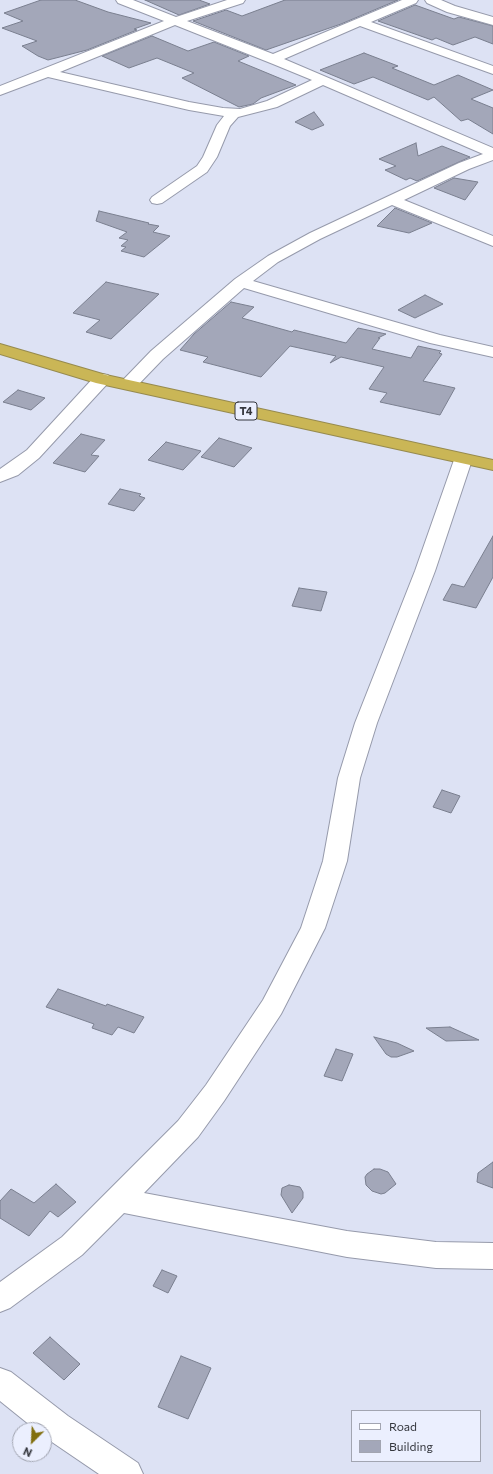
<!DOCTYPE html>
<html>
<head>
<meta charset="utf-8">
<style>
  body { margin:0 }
  #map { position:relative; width:493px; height:1474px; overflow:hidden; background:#dde2f4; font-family:Commissioner,sans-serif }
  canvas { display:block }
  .legend { position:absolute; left:351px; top:1410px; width:130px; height:52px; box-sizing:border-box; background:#ebeffe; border:1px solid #a2a5b1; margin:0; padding:5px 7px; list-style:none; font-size:12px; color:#35373e }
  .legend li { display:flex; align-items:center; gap:8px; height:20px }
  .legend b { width:20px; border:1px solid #a2a5b1 }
  .north { position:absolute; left:12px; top:1422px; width:40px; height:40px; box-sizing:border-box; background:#ebeffe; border:1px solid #a2a5b1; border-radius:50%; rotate:204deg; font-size:11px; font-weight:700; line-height:16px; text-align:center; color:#35373e }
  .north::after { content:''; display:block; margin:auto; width:14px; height:18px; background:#816f0e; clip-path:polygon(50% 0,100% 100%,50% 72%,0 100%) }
</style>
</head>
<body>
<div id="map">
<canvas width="493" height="1474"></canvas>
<ul class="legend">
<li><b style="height:5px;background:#fff"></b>Road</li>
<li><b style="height:11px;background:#a3a7b9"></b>Building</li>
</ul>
<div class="north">N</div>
</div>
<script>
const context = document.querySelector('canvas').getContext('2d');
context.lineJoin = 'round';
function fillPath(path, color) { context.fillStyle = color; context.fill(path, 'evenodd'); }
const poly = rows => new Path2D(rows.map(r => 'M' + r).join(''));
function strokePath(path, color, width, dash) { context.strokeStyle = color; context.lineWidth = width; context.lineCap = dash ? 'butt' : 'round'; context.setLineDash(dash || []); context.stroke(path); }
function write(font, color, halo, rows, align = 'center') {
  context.font = font + ' Commissioner,sans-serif'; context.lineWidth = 4; context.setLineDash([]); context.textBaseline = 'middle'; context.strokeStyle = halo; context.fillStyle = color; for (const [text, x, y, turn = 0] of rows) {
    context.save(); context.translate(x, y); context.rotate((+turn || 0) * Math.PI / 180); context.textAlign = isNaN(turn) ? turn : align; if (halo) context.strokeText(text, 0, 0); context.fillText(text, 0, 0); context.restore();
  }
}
const building = poly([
  [41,0,75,0,108,12,151,23,134,29,137,30,87,50,48,60,38,56,22,46,37,41,2,28,23,21,4,13,41,0],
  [145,0,199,0,210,4,179,15,145,0],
  [285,0,398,0,341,24,266,50,193,21,226,10,242,16,285,0],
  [415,5,454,19,459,17,493,26,493,44,475,37,453,45,436,38,432,40,378,21,415,5],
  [152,36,188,51,214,42,249,56,238,61,296,85,261,98,253,104,239,107,182,78,194,73,157,58,129,68,102,56,152,36],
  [364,53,398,66,392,68,434,85,458,75,493,90,471,99,493,108,493,134,468,119,461,121,434,97,428,100,373,77,354,84,320,70,364,53],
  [314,112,324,125,312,130,295,122,314,112],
  [416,143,418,156,442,146,470,157,417,181,410,178,406,180,385,170,396,166,379,159,416,143],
  [454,178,478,182,465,200,434,188,454,178],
  [395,208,432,223,409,233,377,226,395,208],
  [99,211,149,223,148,224,159,226,153,232,170,236,144,257,121,251,126,247,121,246,128,240,119,238,127,232,96,221,99,211],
  [106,282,159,294,111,339,86,332,100,320,73,313,106,282],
  [425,295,443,304,415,318,398,310,425,295],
  [231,302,254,307,242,318,292,332,294,330,346,343,358,328,386,334,378,338,380,338,372,349,411,358,418,346,441,351,439,353,442,354,423,381,455,388,440,415,380,402,387,393,369,389,384,367,341,357,330,363,336,356,290,346,261,377,203,362,208,357,180,350,194,334,231,302],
  [18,390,45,398,31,410,3,402,18,390],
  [81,434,105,440,91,455,99,456,85,472,53,463,81,434],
  [219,438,252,448,234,467,201,457,219,438],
  [166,442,201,451,183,470,148,460,166,442],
  [120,489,141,494,139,496,145,498,134,511,108,504,120,489],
  [493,536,493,577,476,608,443,600,452,584,464,587,493,536],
  [299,588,327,592,321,611,292,606,299,588],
  [442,790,460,796,451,813,433,807,442,790],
  [58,989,106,1006,107,1004,144,1017,134,1033,118,1027,112,1035,92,1028,94,1024,46,1007,58,989],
  [450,1027,479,1040,446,1041,426,1028,450,1027],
  [374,1037,397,1043,414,1051,397,1057,391,1057,386,1054,374,1037],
  [336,1049,353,1054,342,1081,324,1076,336,1049],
  [493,1162,493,1188,477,1182,478,1173,493,1162],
  [374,1169,380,1169,388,1172,396,1184,385,1193,381,1194,372,1191,366,1185,365,1177,367,1174,374,1169],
  [56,1184,76,1202,58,1217,50,1211,29,1236,0,1218,0,1201,11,1189,34,1203,56,1184],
  [289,1185,300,1187,303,1192,303,1198,292,1213,281,1195,282,1188,289,1185],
  [162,1270,177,1276,168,1293,153,1286,162,1270],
  [50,1337,80,1364,64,1380,33,1353,50,1337],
  [181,1356,211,1368,188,1419,158,1407,181,1356]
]);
const minor = poly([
  [116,0,133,0,176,17,227,0,245,0,243,3,187,21,273,54,402,0,418,0,416,3,371,22,493,66,493,74,360,26,284,59,493,148,493,160,469,169,404,200,493,236,493,246,392,205,320,239,278,262,253,281,440,335,493,347,493,357,430,343,244,288,163,359,135,388,129,389,123,388,120,384,123,380,151,351,235,279,268,256,310,233,459,163,483,154,323,85,277,107,238,117,230,126,217,157,207,172,162,203,157,204,152,203,150,200,152,197,197,166,203,157,217,125,224,116,189,110,48,77,0,95,0,86,164,21,118,3,116,0],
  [175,25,273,64,312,80,267,101,240,109,223,108,189,102,60,72,175,25],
  [425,0,441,0,455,6,493,17,493,25,447,12,427,3,425,0],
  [102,374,108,375,111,379,108,383,39,458,18,475,0,482,0,469,27,450,96,375,102,374],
  [463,455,469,456,472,460,435,571,377,723,360,778,347,861,325,928,281,1014,224,1101,198,1137,144,1193,347,1231,436,1242,493,1243,493,1269,436,1268,347,1257,124,1213,82,1255,10,1308,0,1312,0,1282,62,1237,178,1121,206,1085,263,1000,301,928,323,861,338,778,355,723,415,571,454,460,457,456,463,455],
  [0,1368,11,1372,68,1416,138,1463,143,1474,99,1474,46,1438,44,1436,44,1430,36,1430,0,1401,0,1368]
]);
const highway = poly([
  [0,344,106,375,493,460,493,470,96,383,0,354,0,344]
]);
const shields = [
  [246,411,22]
];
const shieldNames = [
  ["T4",246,411]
];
fillPath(building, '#a3a7b9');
strokePath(building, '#7a7f8f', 1);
strokePath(minor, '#969aab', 2);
strokePath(highway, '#968a4e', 2);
fillPath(minor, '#fff');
fillPath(highway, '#cab656');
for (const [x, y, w] of shields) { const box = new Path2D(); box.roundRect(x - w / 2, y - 9, w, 18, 3); context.fillStyle = '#ebeffe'; context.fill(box); strokePath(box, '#35373e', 1); }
write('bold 11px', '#35373e', null, shieldNames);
</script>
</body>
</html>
